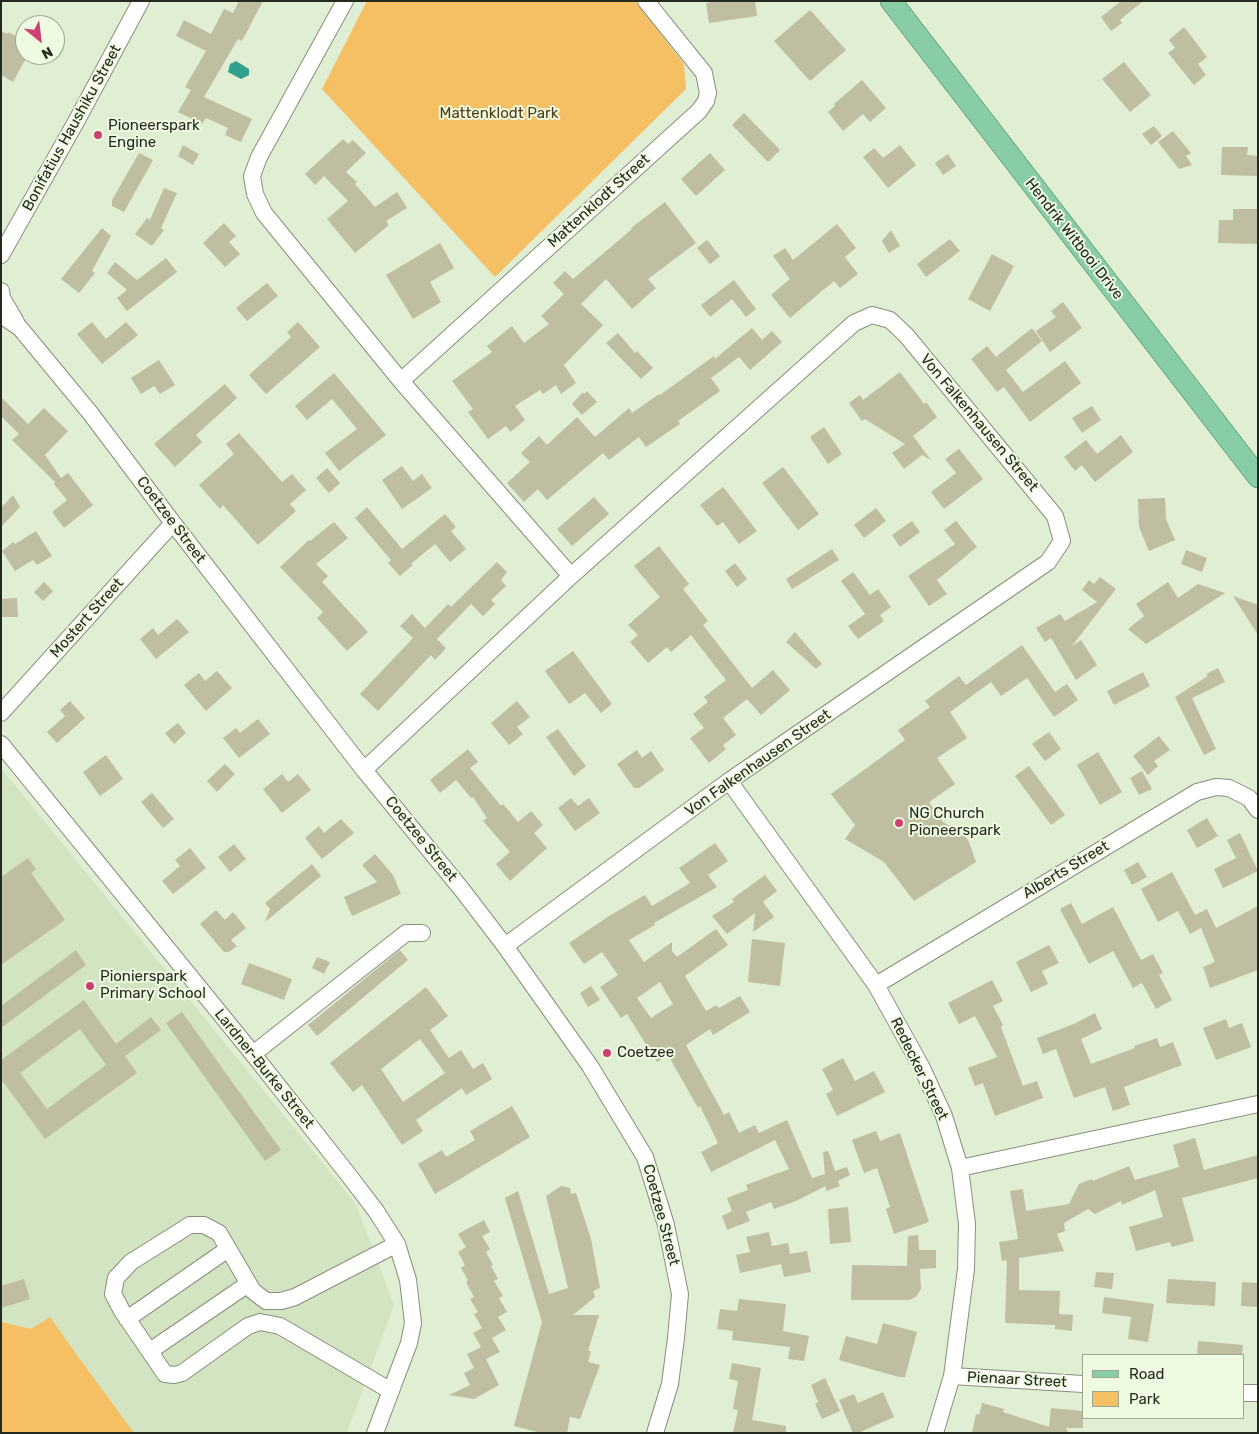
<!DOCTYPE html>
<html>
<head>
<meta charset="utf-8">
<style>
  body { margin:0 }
  #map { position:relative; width:1259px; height:1434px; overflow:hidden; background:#e0eed3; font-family:Rubik,sans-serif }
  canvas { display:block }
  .frame { position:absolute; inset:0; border:2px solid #252a20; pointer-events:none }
  .legend { position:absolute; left:1082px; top:1354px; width:162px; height:65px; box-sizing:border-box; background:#eefbe0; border:1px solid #9ea793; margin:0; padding:6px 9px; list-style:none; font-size:15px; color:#252a20 }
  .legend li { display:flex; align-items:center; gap:10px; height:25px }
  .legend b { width:25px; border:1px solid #9ea793 }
  .north { position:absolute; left:15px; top:15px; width:50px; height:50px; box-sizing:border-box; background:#eefbe0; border:1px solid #9ea793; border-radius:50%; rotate:151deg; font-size:14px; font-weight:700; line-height:20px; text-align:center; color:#252a20 }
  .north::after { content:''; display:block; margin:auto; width:18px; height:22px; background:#cc4072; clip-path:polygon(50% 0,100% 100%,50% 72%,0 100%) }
</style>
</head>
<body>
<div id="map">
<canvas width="1259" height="1434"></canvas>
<div class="frame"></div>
<ul class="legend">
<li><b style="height:6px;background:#88cda6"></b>Road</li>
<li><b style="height:14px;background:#f5bf63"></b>Park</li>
</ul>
<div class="north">N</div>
</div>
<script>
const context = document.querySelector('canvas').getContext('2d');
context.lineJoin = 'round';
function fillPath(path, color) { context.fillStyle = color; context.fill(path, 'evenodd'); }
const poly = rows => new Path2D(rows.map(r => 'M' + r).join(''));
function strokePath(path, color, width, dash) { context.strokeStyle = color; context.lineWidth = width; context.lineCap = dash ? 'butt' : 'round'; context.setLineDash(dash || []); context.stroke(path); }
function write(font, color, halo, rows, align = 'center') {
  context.font = font + ' Rubik,sans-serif'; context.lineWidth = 4; context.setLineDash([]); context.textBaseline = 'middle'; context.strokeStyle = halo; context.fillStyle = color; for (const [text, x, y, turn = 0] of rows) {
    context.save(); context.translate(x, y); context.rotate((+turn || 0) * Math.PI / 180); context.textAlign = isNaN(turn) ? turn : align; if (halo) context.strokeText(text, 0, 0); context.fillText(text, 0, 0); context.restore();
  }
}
const built = poly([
  [1,768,356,1204,394,1305,347,1433,1,1433]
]);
const green = poly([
  [367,1,635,1,684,64,686,89,495,277,322,89],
  [50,1317,74,1351,134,1433,1,1433,1,1322,31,1329]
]);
const water = poly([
  [236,61,249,69,249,75,241,79,228,72,230,64]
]);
const building = poly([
  [239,1,263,1,242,41,238,39,204,97,252,119,241,142,225,135,228,128,206,118,202,124,178,112,191,90,185,87,206,51,176,36,184,20,211,34,224,9,233,13],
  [716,1,755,1,757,16,709,23,706,3],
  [1121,1,1143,1,1120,20,1122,23,1111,31,1101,17],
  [810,10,846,50,810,81,774,41],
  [1184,27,1207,57,1198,64,1206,75,1194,85,1168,53,1175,48,1169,40],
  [1,31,7,34,8,32,25,41,25,60,13,82,1,75],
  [1124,62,1151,95,1130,112,1102,79],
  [862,80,886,108,870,122,863,114,843,131,828,112,835,106,834,104],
  [744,113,780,150,768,162,732,125],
  [1154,126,1162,136,1151,145,1142,134],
  [1173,131,1191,153,1186,156,1192,165,1179,169,1158,142],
  [343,139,348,144,353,140,366,153,346,172,357,182,355,184,375,207,397,192,407,208,386,221,389,225,355,253,327,219,348,201,324,176,315,185,305,174],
  [183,145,199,154,193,165,178,156],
  [900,145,916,165,888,188,863,157,874,148,883,158],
  [1222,147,1248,147,1247,155,1258,156,1258,176,1221,175],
  [139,153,153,160,124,212,112,206,112,200],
  [710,153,725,170,696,196,681,179],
  [948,154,956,166,943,175,935,163],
  [164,188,177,193,161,228,164,230,152,246,135,234,147,218,150,220],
  [665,202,696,243,648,279,656,288,632,309,606,279,581,304,603,325,564,365,576,383,561,394,556,385,543,394,540,390,515,406,525,420,510,432,506,426,488,439,468,412,473,409,452,381,492,352,487,346,512,326,524,343,549,324,541,316,564,294,553,283,565,271,573,279,632,229,631,228],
  [1233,209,1258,209,1258,244,1218,243,1219,220,1233,220],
  [224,223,236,236,229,242,240,254,225,267,203,243],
  [837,224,856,248,845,257,858,274,840,288,834,281,790,318,771,295,790,279,773,256,785,248,793,260],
  [102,228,111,236,92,271,95,273,79,293,61,279],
  [891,230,900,246,889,253,882,241],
  [950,239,960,251,926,277,917,264],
  [707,240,720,256,710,264,697,248],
  [440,243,454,268,430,282,441,302,413,319,386,275],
  [992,254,1014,266,990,311,968,299],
  [166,258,177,272,127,311,117,298,127,290,107,273,115,262,137,280],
  [734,280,756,309,746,317,732,299,710,317,701,305],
  [267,283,278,296,247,321,236,308],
  [1063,302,1082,328,1050,352,1036,331,1056,317,1051,311],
  [92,322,106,339,126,322,138,335,102,364,77,334],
  [298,322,320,347,266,394,249,375,291,337,287,332],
  [752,328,762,340,772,331,782,342,750,370,739,357,711,378,720,391,678,421,680,424,646,447,639,437,609,460,603,453,547,500,538,489,524,502,507,483,530,462,521,453,539,436,547,445,577,417,595,437,629,408,632,413,659,394,660,395,714,356,715,359],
  [1032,328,1042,341,1006,370,1023,392,1065,361,1081,383,1030,422,1004,387,997,392,971,359,987,346,996,357],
  [618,333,635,353,637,351,653,368,641,379,606,343],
  [159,360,175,385,160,394,154,386,141,394,131,378],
  [900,372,924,404,926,402,937,417,913,436,931,460,922,455,904,469,892,453,905,444,865,419,862,421,849,403,860,395,863,400],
  [334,373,386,435,339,471,325,453,357,429,332,399,307,420,295,406],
  [225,384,237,398,196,435,202,442,175,467,154,444],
  [587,391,597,402,582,415,572,404,583,392,584,394],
  [1,397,28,424,44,408,68,431,45,455,61,478,68,473,93,505,64,528,52,512,67,500,54,484,55,482,12,440,19,434,1,416],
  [1092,406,1101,420,1082,433,1072,418],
  [824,427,842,454,828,464,810,437],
  [239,433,282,482,292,474,306,490,290,504,296,511,258,545,223,505,220,509,199,485,234,454,226,444],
  [1121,435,1133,452,1095,482,1082,465,1075,471,1064,457,1086,440,1097,454],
  [959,449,983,479,944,509,931,492,956,473,945,459],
  [402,466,413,481,422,474,432,488,402,509,382,480],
  [783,467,819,514,798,530,762,483],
  [327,468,340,483,329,493,316,478],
  [723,487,757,531,739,544,723,522,717,526,700,505],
  [13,495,20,507,1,527,1,508],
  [594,497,609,514,572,546,557,529],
  [1165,498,1166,519,1175,540,1149,551,1139,527,1138,499],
  [367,507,402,549,445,514,456,527,451,531,466,549,450,562,435,544,411,564,413,565,400,576,388,563,391,560,355,518],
  [876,508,886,521,864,538,854,525],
  [912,521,920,532,900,547,892,535],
  [956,521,977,547,937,580,947,594,929,606,908,576,955,544,944,530],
  [334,522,348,538,316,564,328,576,322,582,368,632,347,651,317,618,323,612,280,567,309,540,310,541],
  [36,531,52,556,37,565,33,560,15,571,2,551,13,542,15,544],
  [659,546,689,584,683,589,708,621,703,625,752,688,773,670,790,690,761,715,747,699,723,718,736,735,723,745,726,749,709,763,690,738,704,728,693,714,708,702,704,697,726,680,691,635,671,652,667,647,648,663,630,642,638,635,628,625,660,597,634,566],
  [832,549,839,560,792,589,786,579],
  [1186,550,1207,558,1202,572,1181,564],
  [497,562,507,572,501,580,506,586,491,600,495,604,483,616,471,604,437,639,446,648,435,660,431,655,378,711,360,694,413,638,400,626,412,614,425,628,448,604,451,607],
  [735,563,747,579,737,587,725,571],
  [853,572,870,595,878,589,891,607,880,615,884,621,858,639,848,626,865,614,841,581],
  [1100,577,1116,589,1072,646,1081,640,1097,665,1076,680,1051,638,1045,642,1036,628,1060,614,1065,621,1097,602,1082,590,1089,580,1094,584],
  [44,582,53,591,43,601,34,592],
  [1168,582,1178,598,1198,584,1225,593,1146,644,1128,629,1144,616,1136,604],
  [1233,596,1258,605,1258,635],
  [17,598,18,617,1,617,1,599],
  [177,619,189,632,156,659,140,639,153,628,158,635],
  [795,632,822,664,816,669,786,642],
  [1022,645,1055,692,1067,684,1078,700,1054,717,1027,678,1001,696,991,682,950,712,967,738,937,758,955,784,929,802,943,822,964,834,969,842,976,862,914,901,884,862,845,839,855,825,831,794,905,740,898,730,930,707,925,701,959,676,966,685],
  [573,651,612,704,601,713,585,693,569,704,545,671],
  [1218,668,1225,682,1192,698,1216,749,1204,755,1175,697,1208,676,1206,674],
  [217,671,232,688,206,711,184,685,199,673,205,681],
  [1143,672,1150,686,1114,705,1107,691],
  [70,701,85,718,57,743,47,732,65,716,60,710],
  [517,701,530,717,517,727,523,734,509,745,491,723],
  [258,719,270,734,239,758,223,738,236,728,240,733],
  [178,723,186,733,174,744,165,733],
  [558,729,572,748,586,766,574,776,546,737],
  [1049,732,1061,749,1045,761,1032,744],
  [1159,736,1170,750,1154,761,1158,766,1148,775,1133,756],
  [468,749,478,762,470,768,501,806,503,804,518,822,531,811,543,825,534,833,547,848,510,881,496,864,510,852,483,821,487,818,473,797,471,798,456,780,440,793,430,780],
  [637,750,642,758,651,751,664,770,639,788,634,788,617,764],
  [1098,752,1122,792,1100,805,1077,765],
  [106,755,123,779,100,796,83,772],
  [225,764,235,774,217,792,207,781],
  [1029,766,1065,815,1051,825,1015,776],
  [1142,771,1152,789,1139,795,1130,778],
  [282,774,288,782,298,774,311,790,282,813,263,789],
  [152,793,174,819,163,828,141,802],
  [571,798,578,806,589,798,600,813,575,831,558,808],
  [1207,818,1218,836,1197,848,1187,830],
  [341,819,354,833,322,859,305,838,319,826,324,833],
  [1240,833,1258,871,1223,888,1214,869,1236,858,1227,840],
  [715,843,728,861,708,875,717,887,654,923,655,925,629,940,644,962,672,942,672,951,677,957,716,929,728,945,685,976,706,1011,716,1005,719,1008,740,996,750,1012,713,1035,710,1029,686,1045,724,1115,729,1112,739,1133,755,1125,759,1133,787,1120,812,1178,825,1174,823,1152,828,1151,835,1171,847,1167,850,1175,838,1181,840,1186,826,1191,826,1186,796,1201,774,1209,771,1202,746,1212,750,1221,727,1230,722,1216,732,1211,727,1198,748,1190,746,1185,789,1169,775,1140,711,1172,701,1152,718,1143,700,1106,698,1108,668,1055,657,1062,627,1014,621,1018,600,987,618,975,602,952,584,964,569,943,609,916,645,895,652,906,690,883,679,868],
  [660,982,673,1004,651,1018,637,998],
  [234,844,246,859,230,872,218,857],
  [190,848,206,868,173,894,162,881,180,866,175,860],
  [375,854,393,875,401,894,352,916,344,897,377,882,362,865],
  [28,858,36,869,31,873,65,920,1,965,1,877],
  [1138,862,1147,877,1132,885,1124,870],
  [312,864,321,876,265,922,270,909,265,903],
  [1172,872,1195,915,1207,909,1216,928,1258,906,1258,970,1210,988,1203,967,1215,962,1201,928,1190,934,1178,911,1158,922,1141,889],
  [765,875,777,891,763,902,774,917,753,932,755,913,727,934,712,916,734,902,732,899],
  [1071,903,1082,924,1113,907,1141,960,1153,954,1163,973,1159,975,1172,1000,1156,1009,1142,983,1133,988,1113,951,1089,964,1060,909],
  [216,910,225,920,233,912,246,928,231,940,237,946,229,952,224,952,200,924],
  [752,939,785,943,780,986,748,982],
  [1049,945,1059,963,1042,971,1048,984,1031,992,1016,962],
  [76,950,86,965,1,1028,1,1006],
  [400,950,408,960,317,1036,308,1025],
  [317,957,330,962,324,974,312,968],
  [249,963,292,979,284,1000,241,984],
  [992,980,1003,1001,993,1006,1003,1025,1001,1027,1023,1086,1037,1081,1043,1098,995,1116,983,1083,975,1086,968,1068,997,1057,975,1016,959,1024,948,1003],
  [591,986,600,1000,588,1007,580,993],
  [426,987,448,1016,430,1030,449,1058,461,1050,473,1069,483,1063,492,1079,466,1095,462,1088,416,1120,423,1131,402,1145,362,1085,353,1092,330,1063],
  [420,1039,445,1073,403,1102,381,1069],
  [84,1000,116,1044,151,1017,161,1030,125,1056,137,1073,45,1139,1,1079,1,1060],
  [80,1029,106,1065,47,1109,20,1073],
  [182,1012,281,1150,265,1161,166,1023],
  [1095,1013,1102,1029,1081,1039,1091,1064,1135,1048,1134,1046,1157,1038,1160,1047,1173,1042,1182,1065,1124,1087,1130,1105,1113,1111,1105,1087,1074,1098,1056,1049,1043,1054,1037,1038,1074,1024],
  [1226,1019,1229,1028,1242,1023,1251,1047,1216,1060,1203,1028],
  [843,1058,855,1081,874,1071,885,1092,837,1116,826,1094,833,1090,822,1069],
  [512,1106,530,1137,435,1194,418,1164,442,1150,446,1157,475,1140,470,1131],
  [876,1131,880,1141,900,1133,929,1222,894,1234,886,1209,890,1207,877,1168,864,1173,852,1140],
  [1195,1138,1204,1170,1258,1155,1258,1178,1182,1198,1194,1241,1172,1247,1170,1242,1136,1251,1129,1227,1163,1217,1155,1190,1122,1205,1121,1201,1095,1214,1088,1209,1064,1223,1065,1231,1057,1234,1064,1251,1019,1258,1019,1290,1060,1291,1059,1314,1073,1315,1072,1331,1055,1329,1055,1325,1005,1323,1007,1260,1002,1261,999,1242,1018,1239,1010,1191,1023,1189,1026,1211,1069,1204,1079,1184,1092,1179,1093,1181,1129,1166,1135,1180,1179,1167,1173,1145],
  [561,1186,570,1188,571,1194,576,1193,591,1239,600,1288,593,1291,595,1297,573,1315,599,1315,588,1351,591,1351,588,1362,600,1365,580,1419,570,1417,567,1433,541,1433,514,1426,542,1322,505,1198,518,1191,549,1294,568,1288,546,1196],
  [848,1207,851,1242,830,1244,828,1209],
  [484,1220,490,1232,482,1236,490,1249,486,1252,493,1265,491,1266,498,1279,494,1281,503,1296,499,1298,507,1312,498,1317,506,1330,492,1338,500,1352,486,1359,499,1385,474,1399,449,1395,470,1385,464,1373,474,1368,467,1354,481,1347,473,1333,482,1328,474,1314,478,1312,470,1299,474,1297,466,1282,468,1280,461,1268,465,1265,458,1252,466,1247,458,1234],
  [769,1232,772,1246,788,1243,790,1254,807,1251,811,1272,784,1277,781,1264,740,1273,736,1255,750,1252,746,1237],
  [918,1235,919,1250,936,1250,936,1268,920,1269,921,1289,916,1297,909,1300,851,1300,852,1265,907,1266,908,1236],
  [1096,1272,1114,1273,1112,1289,1094,1287],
  [24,1279,30,1299,1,1308,1,1286],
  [1168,1279,1216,1282,1215,1306,1166,1303],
  [1242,1282,1258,1283,1258,1307,1241,1306],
  [1104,1297,1154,1304,1148,1342,1128,1339,1131,1317,1102,1313],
  [739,1299,786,1304,783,1331,809,1336,804,1361,788,1359,790,1347,732,1340,733,1331,717,1329,720,1309,737,1311],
  [883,1323,917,1332,905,1377,899,1377,839,1360,846,1336,877,1344],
  [1198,1341,1243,1345,1242,1355,1197,1355],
  [732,1363,761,1368,752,1420,786,1426,786,1433,733,1433,738,1410,733,1409,738,1381,729,1379],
  [825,1378,840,1411,822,1419,815,1404,818,1402,811,1385],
  [883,1392,894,1417,858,1433,853,1433,839,1400,854,1394,858,1403],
  [982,1403,1004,1409,1003,1412,1049,1427,1051,1408,1083,1411,1083,1428,1066,1428,1068,1433,972,1433,976,1414,979,1415]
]);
const minor = poly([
  [345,1,259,157,252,176,255,194,264,213,401,381,571,576],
  [1,255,77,120,141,1],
  [1,291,2,298,16,322],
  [1,315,20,328,91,414,173,523,364,770,463,891,505,946,590,1066,645,1157,666,1225,680,1294,676,1338,670,1384,655,1433],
  [401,381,699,111,706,101,708,93,704,73,646,1],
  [1,713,173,523],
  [1,744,253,1054,347,1173,376,1211,397,1244,408,1280,413,1323,409,1343,375,1433],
  [364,770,571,576,854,323,872,315,890,320,906,335,1055,516,1062,541,1048,562,729,781,505,946],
  [729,781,876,985,922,1068,944,1116,960,1168,967,1224,966,1269,952,1376,935,1433],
  [876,985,1197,792,1216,787,1229,788,1249,798,1258,810],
  [253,1054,406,933,422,933],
  [960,1168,1258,1104],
  [127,1319,228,1249],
  [150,1351,248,1284],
  [952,1376,1083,1384],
  [391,1391,280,1326,260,1322,248,1326,182,1373,174,1375,165,1374,122,1311,113,1294,116,1278,131,1262,190,1225,204,1225,219,1233,253,1291,266,1301,281,1301,295,1297,397,1244],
  [1243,1393,1258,1393]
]);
const major = poly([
  [891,1,1258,477]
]);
const markers = [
  [98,135,5,"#cc4072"],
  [899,823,5,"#cc4072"],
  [90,986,5,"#cc4072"],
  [607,1053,5,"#cc4072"]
];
const parkNames = [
  ["Mattenklodt Park",499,114]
];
const poiNames = [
  ["Pioneerspark",108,126],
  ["Engine",108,143],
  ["NG Church",909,814],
  ["Pioneerspark",909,831],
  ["Pionierspark",100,977],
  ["Primary School",100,994],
  ["Coetzee",617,1053]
];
const streetNames = [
  ["Bonifatius Haushiku Street",72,128,-61],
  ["Mattenklodt Street",599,201,-42],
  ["Hendrik Witbooi Drive",1074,239,52],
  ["Von Falkenhausen Street",979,423,50],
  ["Coetzee Street",171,520,53],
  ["Mostert Street",87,618,-48],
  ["Von Falkenhausen Street",758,763,-35],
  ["Coetzee Street",421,839,51],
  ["Alberts Street",1066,870,-31],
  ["Lardner-Burke Street",264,1069,51],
  ["Redecker Street",919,1069,64],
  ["Coetzee Street",661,1215,75],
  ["Pienaar Street",1017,1380,3]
];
fillPath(built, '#d3e4c2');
fillPath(green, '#f5bf63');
fillPath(water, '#31a18f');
fillPath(building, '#bfbea2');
strokePath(minor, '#859179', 18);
strokePath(major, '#317e51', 22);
strokePath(minor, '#fff', 16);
strokePath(major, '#88cda6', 21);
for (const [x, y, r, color] of markers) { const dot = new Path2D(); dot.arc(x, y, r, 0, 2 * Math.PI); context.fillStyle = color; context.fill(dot); strokePath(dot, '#eefbe0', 2); }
write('15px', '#523b14', '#eefbe0', parkNames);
write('15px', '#252a20', '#eefbe0', poiNames, 'left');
write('15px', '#252a20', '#eefbe0', streetNames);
</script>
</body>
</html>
